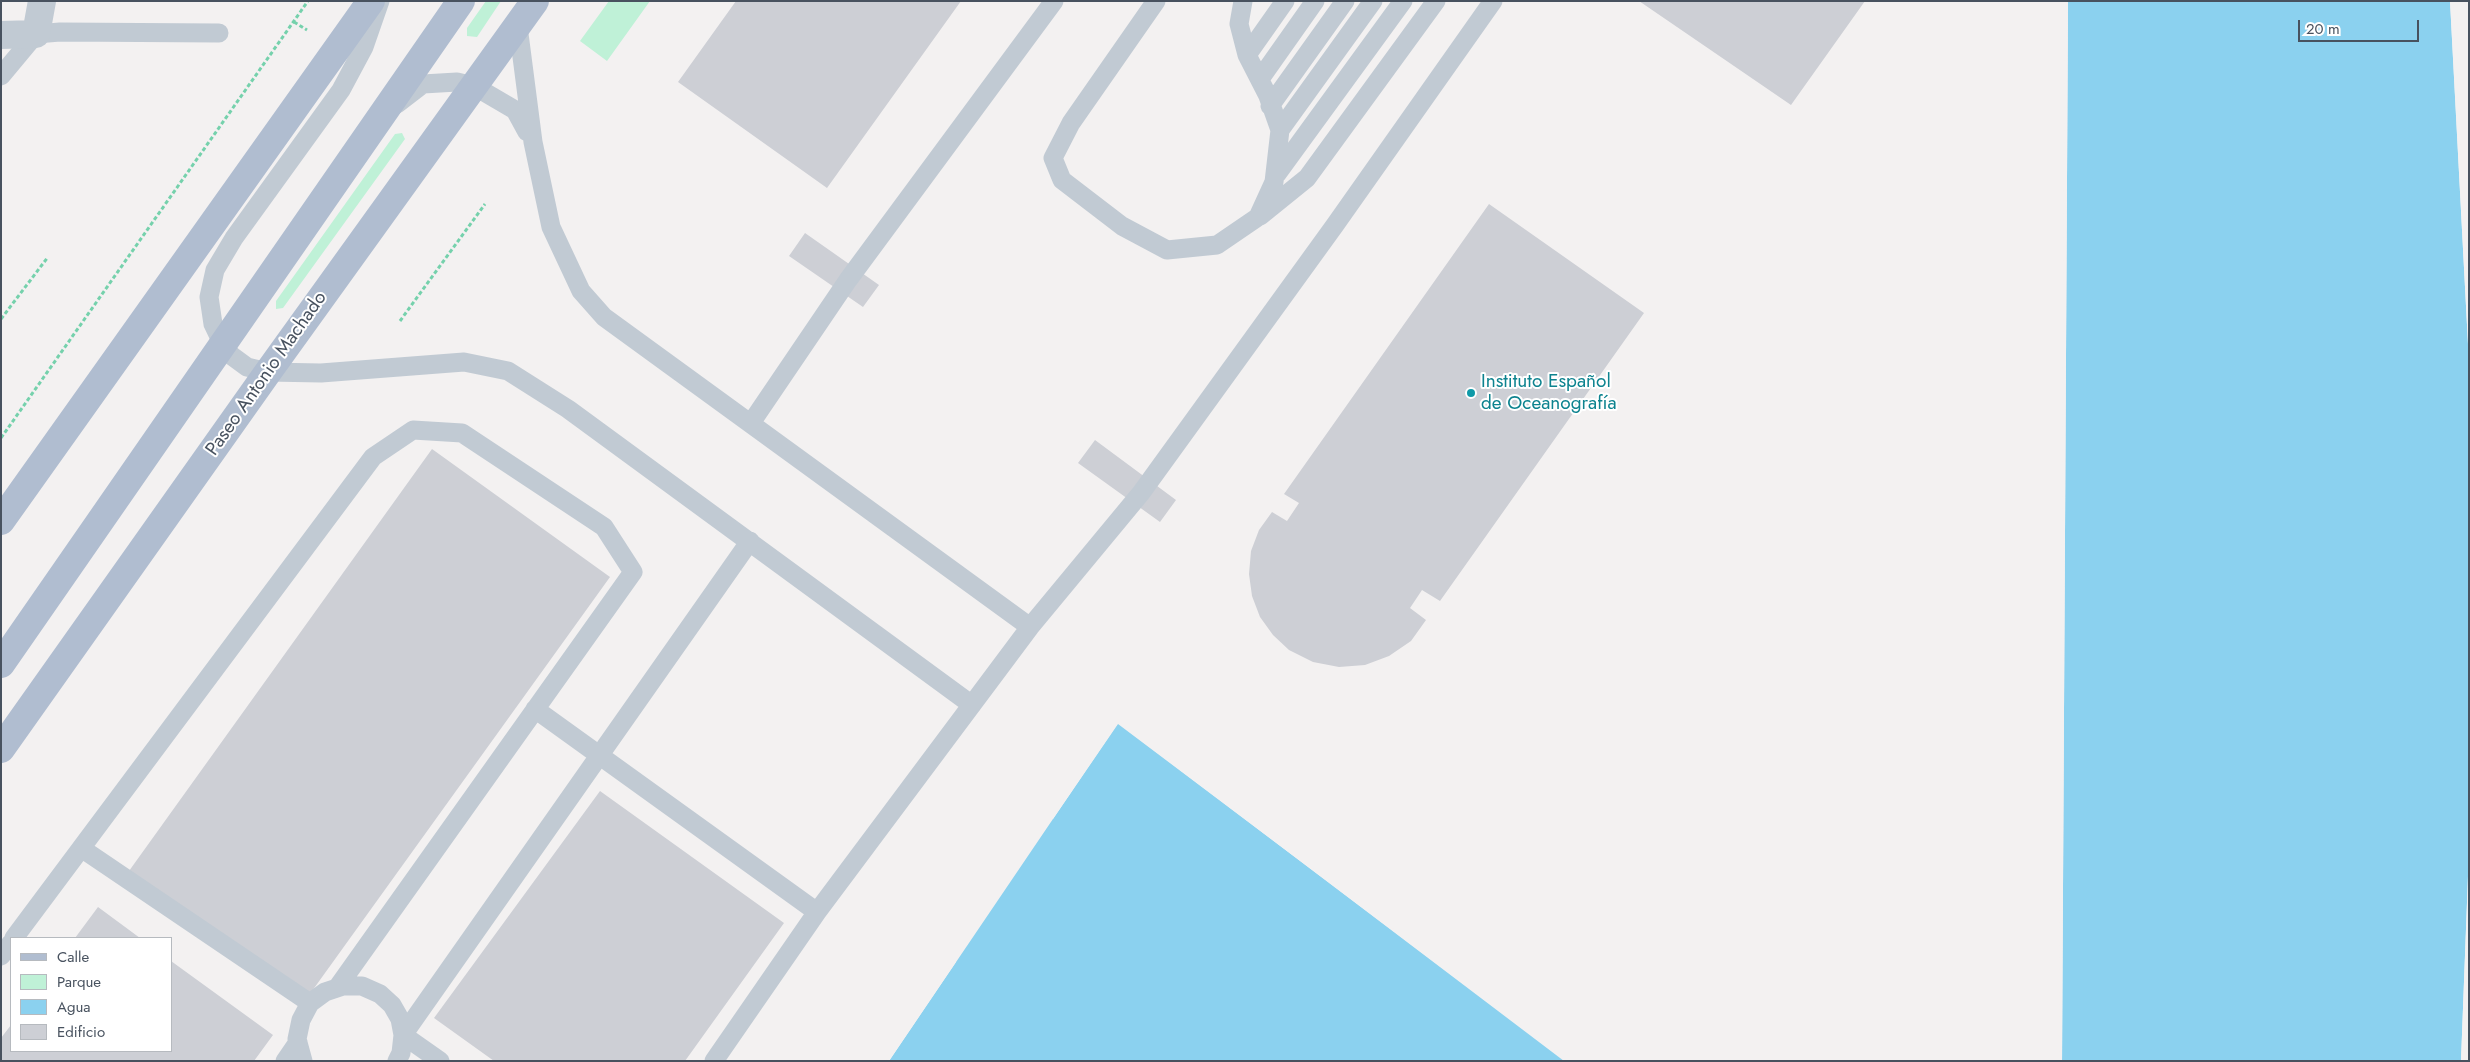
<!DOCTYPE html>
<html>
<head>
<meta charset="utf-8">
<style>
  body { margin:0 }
  #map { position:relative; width:2470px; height:1062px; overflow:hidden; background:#f3f1f1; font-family:Jost,sans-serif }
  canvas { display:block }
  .frame { position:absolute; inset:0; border:2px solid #48525f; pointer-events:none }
  .legend { position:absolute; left:10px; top:937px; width:162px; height:115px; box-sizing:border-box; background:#fff; border:1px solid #b6babf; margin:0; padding:6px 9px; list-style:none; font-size:15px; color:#48525f }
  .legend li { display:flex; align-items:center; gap:10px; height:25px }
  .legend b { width:25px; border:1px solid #b6babf }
  .scale { position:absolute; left:2298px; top:20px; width:121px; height:22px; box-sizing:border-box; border:2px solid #48525f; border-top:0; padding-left:6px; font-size:15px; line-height:18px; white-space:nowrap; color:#48525f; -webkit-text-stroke:4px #fff; paint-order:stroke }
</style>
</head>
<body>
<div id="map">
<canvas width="2470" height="1062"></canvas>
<div class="frame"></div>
<ul class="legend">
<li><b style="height:6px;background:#b0bdd0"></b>Calle</li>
<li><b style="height:14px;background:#bff1d7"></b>Parque</li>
<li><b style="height:14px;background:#8bd1ef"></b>Agua</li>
<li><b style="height:14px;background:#cdcfd5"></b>Edificio</li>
</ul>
<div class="scale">20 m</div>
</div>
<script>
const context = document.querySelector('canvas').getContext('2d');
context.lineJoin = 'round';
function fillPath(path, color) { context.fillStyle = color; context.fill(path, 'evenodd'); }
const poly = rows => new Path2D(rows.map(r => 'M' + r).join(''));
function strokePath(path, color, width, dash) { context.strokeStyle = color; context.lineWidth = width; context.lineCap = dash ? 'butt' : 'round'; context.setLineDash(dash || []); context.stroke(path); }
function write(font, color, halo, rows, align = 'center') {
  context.font = font + ' Jost,sans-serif'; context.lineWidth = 4; context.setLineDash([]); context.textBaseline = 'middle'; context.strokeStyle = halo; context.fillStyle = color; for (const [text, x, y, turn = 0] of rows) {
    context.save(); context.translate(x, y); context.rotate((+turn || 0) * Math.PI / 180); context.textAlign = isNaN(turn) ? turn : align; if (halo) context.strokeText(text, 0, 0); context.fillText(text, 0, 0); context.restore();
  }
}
const green = poly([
  [486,1,501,1,477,37,467,36,467,28],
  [609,1,650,1,607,61,580,41],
  [402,133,405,139,283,308,276,309,276,301,395,134]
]);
const water = poly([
  [2068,1,2450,1,2469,363,2469,850,2461,1061,2062,1061],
  [1118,723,1564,1061,889,1061]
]);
const pier = poly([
  [2065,1,2068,1,2062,1061,2059,1061],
  [2450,1,2453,1,2469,314,2469,363],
  [1119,721,1565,1059,1566,1061,1118,724,1053,819,1051,817,1116,722],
  [2469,850,2469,915,2463,1061,2461,1061],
  [954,961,956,962,889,1061,886,1061]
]);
const building = poly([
  [736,1,961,1,827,188,678,82],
  [1639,1,1865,1,1791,105],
  [1489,204,1644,313,1440,601,1422,590,1410,608,1426,620,1411,641,1389,656,1365,665,1339,667,1313,662,1289,650,1273,635,1260,617,1252,596,1249,574,1251,551,1259,530,1272,512,1287,521,1299,503,1284,494],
  [805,233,879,285,863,307,789,256],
  [1095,440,1176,500,1160,522,1078,463],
  [432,449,610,577,307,998,129,871],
  [600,791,784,923,685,1061,494,1061,434,1018],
  [98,907,140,938,75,938],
  [171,961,273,1035,254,1061,1,1061,1,1038,11,1025,11,1051,171,1051]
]);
const path = poly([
  [294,22,307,30],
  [1,319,48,257],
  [400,321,485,204],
  [1,438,308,1]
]);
const lane = poly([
  [380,1,364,47,341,90,234,238,215,270,209,297,213,324,223,345,232,356,247,367,268,372,321,373,464,362,508,371,568,409,972,705],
  [1156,1,1071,123,1053,158,1062,180,1122,226,1167,250,1217,245,1258,217,1274,182,1280,130,1268,96,1247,55,1239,24,1243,1],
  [518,26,533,142,551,227,581,291,604,317,1030,627,817,912,714,1061],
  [1247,55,1285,1],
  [1,76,36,34,60,32,219,33],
  [1260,79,1315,1],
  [397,104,423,84,457,82,474,86,515,110,527,132],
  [1270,106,1345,1],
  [1280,130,1373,1],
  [1277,174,1403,1],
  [1260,216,1307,178,1436,1],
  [751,423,848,280,1054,1],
  [1030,627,1141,493,1335,225,1493,1],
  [535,709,817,912],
  [81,848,310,1003],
  [14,938,373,457,413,430,462,433,604,527,633,572,337,988],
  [1,956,11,943],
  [285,1061,298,1042],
  [303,1061,297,1039,301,1020,310,1003,325,992,343,986,362,986,380,994,392,1005,400,1019,403,1035,401,1053,397,1061],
  [440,1061,403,1035,750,541]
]);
const street = poly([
  [1,35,36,34,42,1]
]);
const primary = poly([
  [1,521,371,1],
  [1,664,461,1],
  [1,749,268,372,535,1]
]);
const markers = [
  [1471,393,5,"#0f9aa8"]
];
const streetNames = [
  ["Paseo Antonio Machado",267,374,-55]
];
const cultureNames = [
  ["Instituto Español",1481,382],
  ["de Oceanografía",1481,404]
];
fillPath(green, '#bff1d7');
fillPath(water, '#8bd1ef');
fillPath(pier, '#f3f1f1');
fillPath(building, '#cdcfd5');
strokePath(path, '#75d1ac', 3, [4, 2.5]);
strokePath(lane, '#c1cad3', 19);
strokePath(street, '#c1cad3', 28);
strokePath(primary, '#b0bdd0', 28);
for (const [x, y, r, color] of markers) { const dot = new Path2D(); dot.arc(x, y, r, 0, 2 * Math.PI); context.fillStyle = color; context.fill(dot); strokePath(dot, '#fff', 2); }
write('19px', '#48525f', '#fff', streetNames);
write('19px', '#0d838f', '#fff', cultureNames, 'left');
</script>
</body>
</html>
